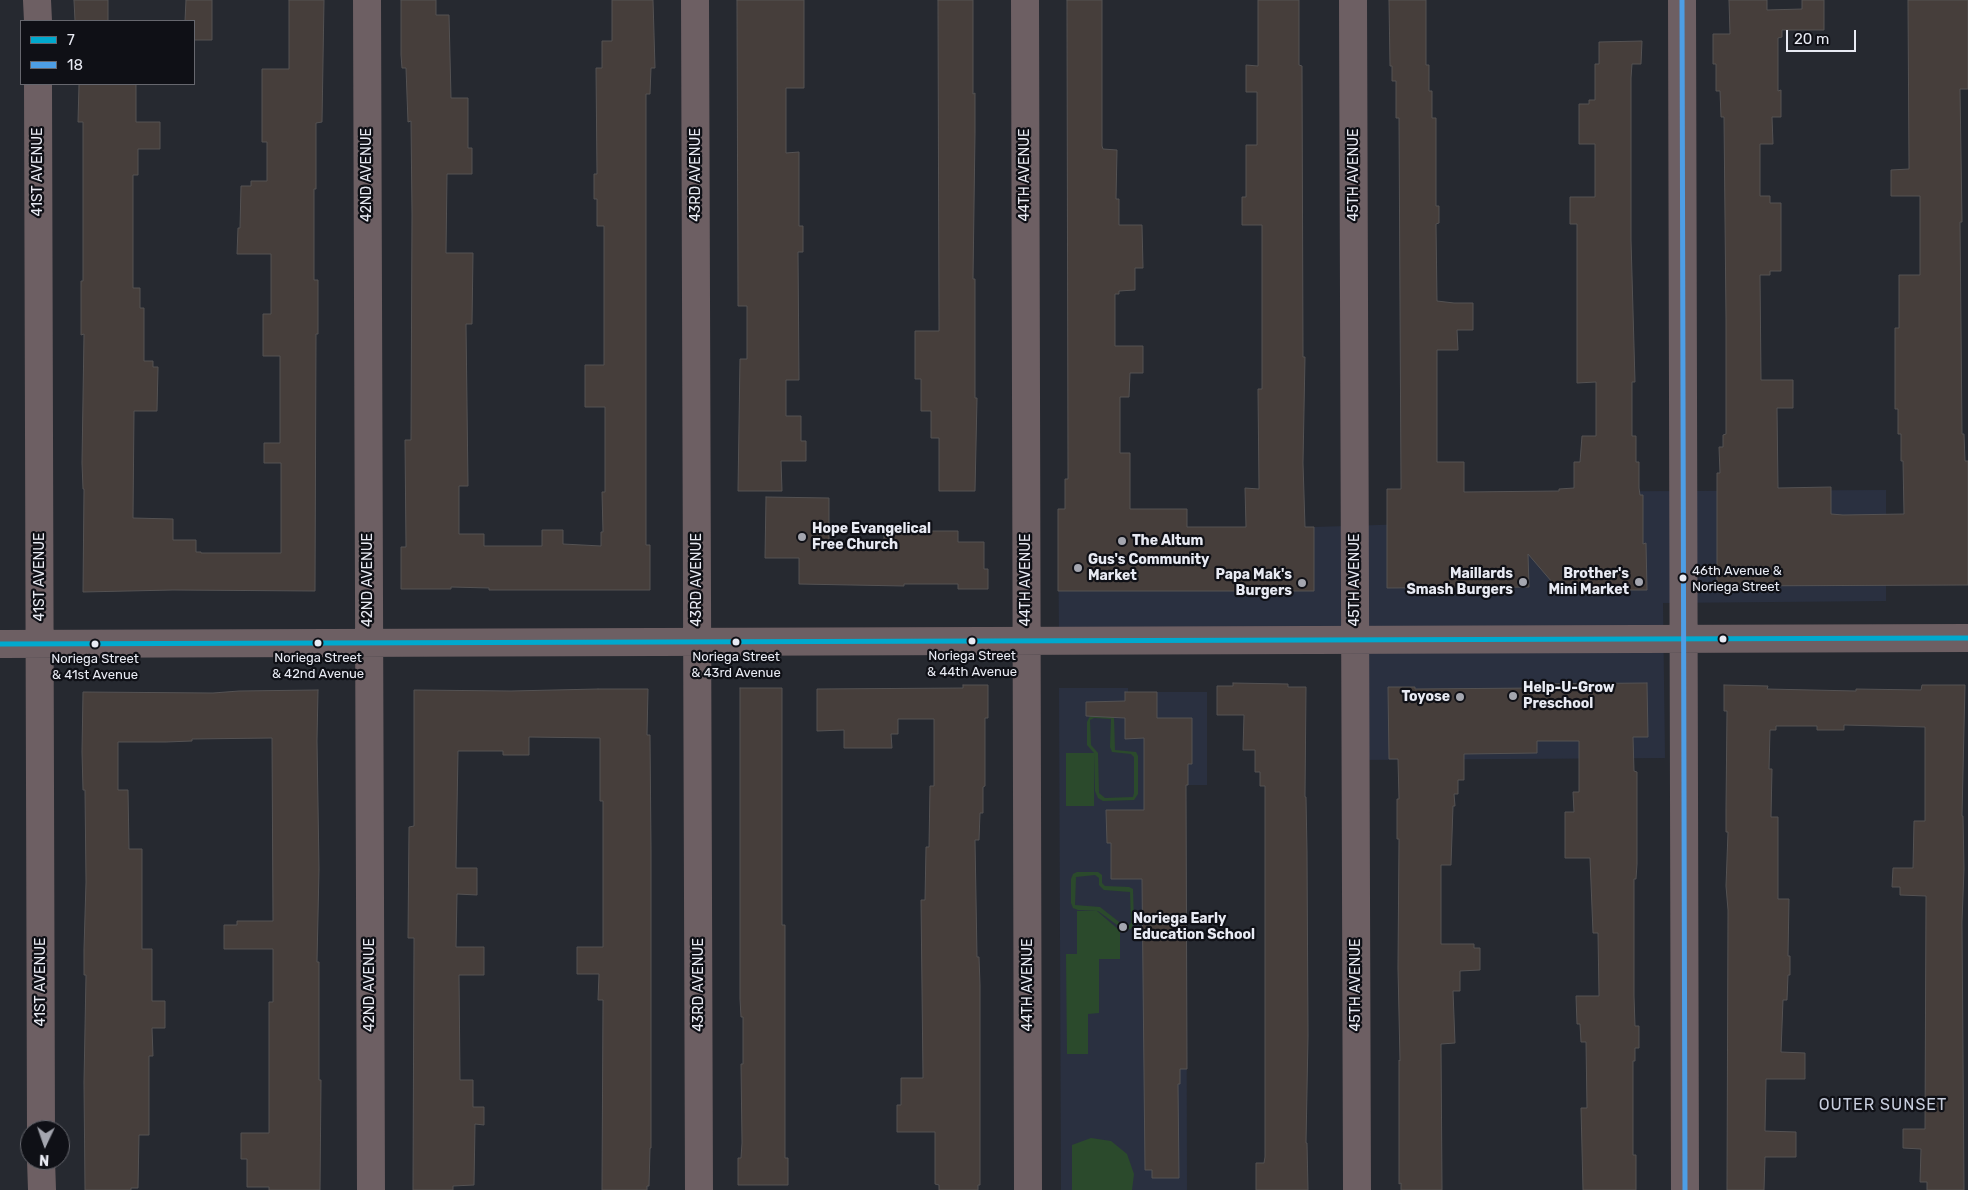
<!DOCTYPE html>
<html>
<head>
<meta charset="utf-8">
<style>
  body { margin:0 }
  #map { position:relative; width:1968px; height:1190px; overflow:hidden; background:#262930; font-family:Rubik,sans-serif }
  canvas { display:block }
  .legend { position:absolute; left:20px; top:20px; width:175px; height:65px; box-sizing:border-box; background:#0f1016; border:1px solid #66676e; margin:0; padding:6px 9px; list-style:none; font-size:15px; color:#e8eaf3 }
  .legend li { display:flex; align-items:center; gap:10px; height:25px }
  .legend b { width:25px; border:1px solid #66676e }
  .north { position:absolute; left:20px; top:1120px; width:50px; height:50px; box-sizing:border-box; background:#0f1016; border:1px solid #66676e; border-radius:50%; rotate:183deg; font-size:14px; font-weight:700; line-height:20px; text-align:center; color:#e8eaf3 }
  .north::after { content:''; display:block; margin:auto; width:18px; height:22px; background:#a4a6af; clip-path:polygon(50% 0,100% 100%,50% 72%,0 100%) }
  .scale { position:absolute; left:1786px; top:30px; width:70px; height:22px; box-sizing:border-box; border:2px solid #e8eaf3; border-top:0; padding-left:6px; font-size:15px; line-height:18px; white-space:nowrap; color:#e8eaf3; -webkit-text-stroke:4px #0f1016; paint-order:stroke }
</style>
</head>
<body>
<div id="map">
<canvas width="1968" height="1190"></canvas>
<ul class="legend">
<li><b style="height:6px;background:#00a9ce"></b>7</li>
<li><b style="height:6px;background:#4d9ee5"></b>18</li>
</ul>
<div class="north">N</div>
<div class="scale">20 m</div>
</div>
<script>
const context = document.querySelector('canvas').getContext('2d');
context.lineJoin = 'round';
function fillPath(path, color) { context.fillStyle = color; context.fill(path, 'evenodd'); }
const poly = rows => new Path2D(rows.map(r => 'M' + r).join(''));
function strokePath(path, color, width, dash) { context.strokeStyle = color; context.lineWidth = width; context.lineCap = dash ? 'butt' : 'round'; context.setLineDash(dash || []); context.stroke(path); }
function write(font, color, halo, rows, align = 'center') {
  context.font = font + ' Rubik,sans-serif'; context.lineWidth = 4.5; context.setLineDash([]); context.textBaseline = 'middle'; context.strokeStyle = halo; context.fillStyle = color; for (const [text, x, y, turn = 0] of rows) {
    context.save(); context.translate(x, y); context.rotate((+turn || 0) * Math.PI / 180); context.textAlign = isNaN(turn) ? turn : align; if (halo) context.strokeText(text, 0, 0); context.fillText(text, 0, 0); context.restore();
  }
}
const built = poly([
  [1886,490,1886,601,1663,603,1665,758,1356,760,1355,639,1059,640,1058,509,1187,509,1187,527,1314,527,1475,522,1475,492],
  [1059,688,1128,688,1128,692,1207,692,1207,785,1186,785,1187,1190,1061,1190]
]);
const green = poly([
  [1091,714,1114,717,1115,750,1136,752,1138,756,1138,794,1134,800,1103,801,1098,798,1095,791,1094,753,1094,806,1066,806,1066,753,1094,753,1087,745,1087,722],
  [1094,718,1111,719,1110,747,1112,752,1131,754,1134,757,1134,793,1133,797,1105,798,1099,793,1098,753,1091,745,1090,720],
  [1077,872,1098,872,1102,875,1102,883,1105,886,1129,887,1133,889,1134,923,1131,929,1124,930,1098,911,1078,910,1073,908,1071,903,1071,879,1073,874],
  [1095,875,1099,878,1099,885,1104,890,1130,892,1131,923,1128,926,1123,925,1100,907,1075,905,1076,877],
  [1077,911,1097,911,1120,931,1120,959,1099,959,1099,1013,1088,1014,1088,1054,1067,1054,1066,954,1077,954],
  [1091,1138,1111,1141,1127,1154,1134,1174,1132,1190,1072,1190,1072,1145]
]);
const building = poly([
  [74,0,108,0,108,21,75,21,74,0],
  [186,0,212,0,212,40,194,40,194,21,185,21,186,0],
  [289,0,324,0,322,122,316,123,316,189,314,189,314,280,318,280,318,334,316,334,315,591,173,590,83,592,84,489,83,489,82,463,84,334,81,335,81,281,83,281,83,122,78,122,79,84,136,84,136,122,160,122,160,149,138,149,138,175,133,175,133,288,140,288,140,308,144,308,144,361,153,361,153,367,158,367,157,411,134,411,133,518,173,519,173,540,196,540,196,552,201,552,201,553,281,553,281,463,264,463,264,443,280,443,280,356,263,356,263,314,271,314,271,254,237,254,238,228,240,228,241,186,251,186,251,181,267,181,267,142,262,142,262,69,289,69,289,0],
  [401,0,436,0,436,15,449,15,451,98,468,98,468,148,472,148,472,174,447,174,446,253,473,253,472,324,466,324,468,486,459,486,459,534,484,534,484,546,542,546,542,530,563,530,563,544,601,546,601,532,603,532,602,492,605,492,605,407,585,407,585,365,604,365,604,226,597,226,597,199,594,199,594,174,597,174,596,68,602,68,602,41,612,41,612,0,653,0,655,68,651,68,650,94,646,94,646,545,650,545,650,590,489,590,489,588,451,587,451,589,401,589,401,547,406,547,405,440,411,440,412,214,411,121,408,122,406,68,402,68,401,55,401,0],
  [737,0,804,0,804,88,786,88,786,153,799,152,799,226,803,226,803,252,798,252,799,380,786,380,786,416,801,416,801,441,806,441,806,461,781,461,782,491,738,491,740,359,747,359,747,306,738,306,737,0],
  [938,0,973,0,973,94,975,93,975,133,973,279,975,279,975,398,977,398,975,491,939,491,939,438,931,438,931,411,921,411,921,379,915,379,915,331,939,331,938,0],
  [1067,0,1102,0,1102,146,1103,149,1117,150,1116,199,1119,199,1119,225,1142,225,1143,268,1135,268,1135,290,1119,291,1119,294,1115,294,1115,346,1143,346,1143,373,1130,373,1129,397,1120,397,1120,453,1130,453,1130,509,1187,509,1187,527,1246,527,1245,488,1259,489,1258,389,1262,389,1262,225,1242,225,1242,197,1246,197,1246,145,1257,145,1257,92,1246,92,1246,65,1258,66,1258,0,1299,0,1299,65,1302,66,1303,357,1305,357,1303,463,1305,527,1314,527,1314,591,1058,591,1058,509,1065,509,1065,479,1068,479,1067,0],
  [1389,0,1426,0,1426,65,1429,65,1429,91,1432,91,1432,118,1436,118,1436,206,1439,206,1439,223,1436,224,1437,301,1454,303,1473,303,1473,330,1457,330,1458,350,1437,350,1437,462,1464,462,1464,492,1559,491,1559,489,1574,488,1574,462,1580,462,1582,436,1596,436,1596,382,1577,383,1577,224,1570,224,1570,197,1595,197,1595,144,1579,144,1579,104,1589,104,1589,100,1595,100,1595,64,1599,64,1599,42,1642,41,1641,64,1632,64,1631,78,1631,240,1635,382,1632,382,1632,436,1636,436,1636,462,1639,462,1639,488,1640,495,1643,495,1643,544,1646,543,1647,590,1568,590,1564,596,1528,554,1529,587,1387,588,1387,489,1401,489,1399,118,1396,118,1396,81,1392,81,1392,66,1390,66,1389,0],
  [1729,0,1767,0,1767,10,1802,9,1802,0,1824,0,1824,30,1782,30,1782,37,1778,38,1778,91,1781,90,1781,117,1772,117,1773,144,1760,144,1760,196,1770,196,1770,203,1781,203,1781,271,1770,271,1770,275,1760,275,1761,380,1793,380,1793,408,1777,408,1778,488,1831,487,1831,514,1843,515,1904,514,1903,461,1901,461,1901,434,1898,434,1898,409,1895,409,1895,328,1899,328,1899,275,1920,275,1920,196,1891,196,1891,170,1909,169,1908,0,1968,0,1968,89,1960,89,1962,222,1960,222,1962,434,1964,434,1965,461,1968,461,1968,585,1717,586,1717,473,1720,473,1719,447,1723,447,1723,435,1726,434,1726,319,1724,117,1721,117,1720,91,1716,91,1716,64,1713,64,1713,34,1730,34,1729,0],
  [766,497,829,498,829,542,884,543,884,531,958,531,958,542,984,542,984,569,988,569,988,589,958,589,958,584,904,584,904,586,799,584,799,558,765,558,766,497],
  [1233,683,1288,684,1288,687,1306,687,1305,797,1306,797,1307,852,1308,1036,1306,1143,1307,1143,1308,1190,1256,1190,1256,1163,1264,1163,1265,1157,1265,786,1260,786,1260,772,1255,772,1255,750,1243,750,1244,715,1217,715,1217,686,1233,686,1233,683],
  [1647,683,1648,737,1633,737,1634,771,1637,772,1637,864,1636,879,1634,879,1634,996,1635,1026,1639,1026,1639,1048,1635,1048,1635,1061,1633,1061,1633,1155,1636,1155,1636,1190,1583,1190,1581,1108,1587,1108,1586,1042,1581,1042,1580,1024,1577,1024,1576,996,1599,996,1598,933,1593,933,1590,858,1565,858,1565,812,1574,812,1573,792,1579,792,1579,741,1537,741,1537,753,1464,754,1464,780,1458,780,1458,794,1454,794,1455,806,1453,806,1451,865,1441,865,1441,944,1474,944,1474,948,1480,948,1480,970,1460,971,1460,991,1453,991,1455,1043,1441,1044,1442,1190,1401,1190,1401,1183,1399,1184,1399,1060,1400,1061,1398,968,1399,839,1397,839,1397,799,1399,799,1398,759,1389,759,1388,687,1415,687,1415,689,1536,688,1536,684,1647,683],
  [963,685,988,685,988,718,985,718,985,786,983,787,983,813,980,813,979,840,975,840,977,957,979,957,980,985,980,1185,978,1185,978,1190,939,1190,939,1185,935,1184,935,1132,897,1132,897,1105,901,1105,901,1078,923,1078,921,900,925,900,926,847,929,847,930,786,934,786,934,719,898,719,898,734,891,734,892,748,844,748,844,730,817,731,817,689,963,688,963,685],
  [1724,685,1768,686,1767,689,1856,691,1856,689,1921,690,1922,685,1965,685,1962,816,1963,816,1964,869,1962,922,1964,1190,1927,1190,1927,1182,1920,1182,1921,1149,1903,1148,1903,1129,1925,1129,1926,896,1900,895,1900,887,1892,887,1893,868,1913,868,1914,821,1925,821,1925,727,1844,725,1844,730,1817,730,1817,726,1776,726,1776,730,1770,730,1769,769,1772,769,1771,817,1778,817,1778,899,1789,899,1788,956,1790,956,1790,975,1788,975,1787,1000,1783,1000,1781,1052,1805,1053,1805,1079,1766,1079,1765,1131,1796,1132,1796,1157,1765,1157,1764,1190,1727,1190,1728,910,1726,886,1728,832,1726,832,1726,809,1727,711,1724,711,1724,685],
  [740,688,782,688,782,925,785,925,785,1158,788,1158,788,1185,738,1185,738,1158,741,1158,742,1143,741,1064,743,1064,743,1017,741,1017,740,999,740,688],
  [598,689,648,689,647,735,650,735,651,850,651,1148,650,1148,649,1186,647,1186,647,1190,602,1190,603,1000,598,1000,599,974,577,974,577,947,603,947,603,801,600,801,600,738,529,737,529,755,503,755,503,751,458,751,456,868,477,868,477,895,457,894,456,947,484,947,484,975,459,975,460,1080,473,1080,473,1107,484,1107,484,1125,475,1124,474,1185,453,1186,453,1190,413,1190,414,938,408,938,409,827,414,826,414,690,511,691,598,689],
  [318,690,317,741,319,869,317,962,319,962,319,1080,321,1080,320,1190,269,1190,269,1187,247,1187,247,1159,241,1159,241,1133,269,1133,269,1002,273,1002,273,949,224,949,224,925,237,925,237,921,273,921,272,738,192,739,192,741,166,742,118,742,118,790,128,790,129,849,142,849,142,949,152,949,152,1001,165,1001,165,1028,152,1028,153,1056,149,1056,149,1135,139,1135,138,1188,131,1188,131,1190,85,1190,84,1082,86,975,84,975,84,949,86,882,85,790,83,790,82,752,83,692,213,693,239,691,318,690],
  [1125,692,1157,692,1157,718,1192,718,1192,764,1188,764,1188,785,1186,785,1187,1069,1180,1069,1180,1084,1178,1084,1179,1178,1152,1178,1152,1170,1145,1170,1142,879,1111,879,1111,843,1107,843,1106,810,1144,810,1144,738,1125,739,1125,718,1086,716,1086,702,1125,701,1125,692]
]);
const minor = poly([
  [37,0,38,21],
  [367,0,371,1190],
  [695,0,699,1190],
  [1025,0,1028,1190],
  [1353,0,1357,1190],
  [1682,0,1685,1190],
  [38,84,41,1130],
  [0,644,1968,638],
  [41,1160,42,1190]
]);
const bus1 = poly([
  [0,644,1968,638]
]);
const bus2 = poly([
  [1682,0,1685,1190]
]);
const markers = [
  [802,537,5,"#a4a6af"],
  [1122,541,5,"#a4a6af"],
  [1078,568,5,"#a4a6af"],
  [1683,578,4.5,"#e8eaf3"],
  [1523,582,5,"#a4a6af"],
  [1639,582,5,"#a4a6af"],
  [1302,583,5,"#a4a6af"],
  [1723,639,4.5,"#e8eaf3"],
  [972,641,4.5,"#e8eaf3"],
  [736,642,4.5,"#e8eaf3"],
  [318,643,4.5,"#e8eaf3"],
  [95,644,4.5,"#e8eaf3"],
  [1513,696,5,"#a4a6af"],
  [1460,697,5,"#a4a6af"],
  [1123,927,5,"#a4a6af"]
];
const busNames = [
  ["46th Avenue &",1692,571,"left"],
  ["Noriega Street",1692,587,"left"],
  ["Noriega Street",972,656],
  ["& 44th Avenue",972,672],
  ["Noriega Street",736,657],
  ["& 43rd Avenue",736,673],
  ["Noriega Street",318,658],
  ["& 42nd Avenue",318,674],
  ["Noriega Street",95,659],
  ["& 41st Avenue",95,675]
];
const streetNames = [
  ["41ST AVENUE",38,172,-90],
  ["42ND AVENUE",367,175,-90],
  ["43RD AVENUE",696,175,-90],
  ["44TH AVENUE",1025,175,-90],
  ["45TH AVENUE",1354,175,-90],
  ["41ST AVENUE",40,577,-90],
  ["42ND AVENUE",368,580,-90],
  ["43RD AVENUE",697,580,-90],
  ["44TH AVENUE",1026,580,-90],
  ["45TH AVENUE",1355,580,-90],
  ["41ST AVENUE",41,982,-90],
  ["42ND AVENUE",370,985,-90],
  ["43RD AVENUE",699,985,-90],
  ["44TH AVENUE",1028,985,-90],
  ["45TH AVENUE",1356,985,-90]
];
const poiNames = [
  ["Hope Evangelical",812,529],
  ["Free Church",812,545],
  ["The Altum",1132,541],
  ["Gus's Community",1088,560],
  ["Market",1088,576],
  ["Maillards",1513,574,"right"],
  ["Smash Burgers",1513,590,"right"],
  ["Brother's",1629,574,"right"],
  ["Mini Market",1629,590,"right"],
  ["Papa Mak's",1292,575,"right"],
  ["Burgers",1292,591,"right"],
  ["Help-U-Grow",1523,688],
  ["Preschool",1523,704],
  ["Toyose",1450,697,"right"],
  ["Noriega Early",1133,919],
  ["Education School",1133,935]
];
const quarterNames = [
  ["OUTER SUNSET",1883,1105]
];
fillPath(built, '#2a3040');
fillPath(green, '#2b4a2c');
fillPath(building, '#463e3b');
strokePath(building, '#545253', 1);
strokePath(minor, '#6d5f63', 28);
strokePath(bus1, '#00a9ce', 5);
strokePath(bus2, '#4d9ee5', 5);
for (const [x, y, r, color] of markers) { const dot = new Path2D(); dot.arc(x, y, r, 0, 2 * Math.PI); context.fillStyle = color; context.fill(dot); strokePath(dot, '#0f1016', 2); }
write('13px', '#e8eaf3', '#0f1016', busNames);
write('14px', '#e8eaf3', '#0f1016', streetNames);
write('bold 14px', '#e8eaf3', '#0f1016', poiNames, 'left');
context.letterSpacing = '1px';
write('16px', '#c8cede', '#0f1016', quarterNames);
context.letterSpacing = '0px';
</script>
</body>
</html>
